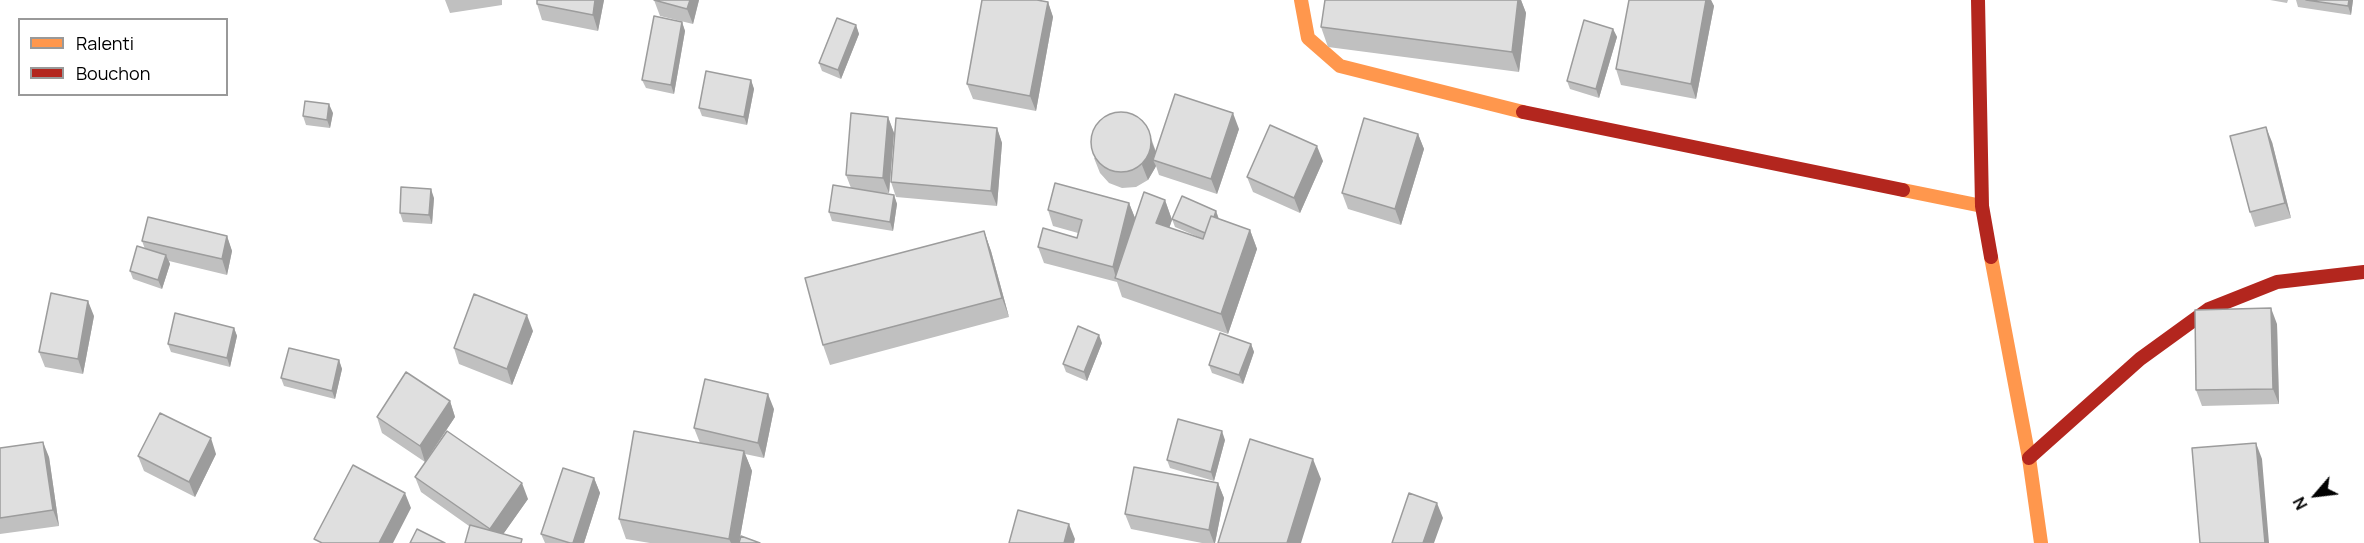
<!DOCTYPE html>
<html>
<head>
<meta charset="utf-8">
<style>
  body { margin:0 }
  #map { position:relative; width:2364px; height:543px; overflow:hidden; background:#fff; font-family:Manrope,sans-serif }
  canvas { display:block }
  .legend { position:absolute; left:18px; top:18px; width:210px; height:78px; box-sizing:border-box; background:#fff; border:2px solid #999; margin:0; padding:8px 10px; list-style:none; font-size:18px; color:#000 }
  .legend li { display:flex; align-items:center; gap:12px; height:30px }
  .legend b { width:30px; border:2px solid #999 }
  .north { position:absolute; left:2286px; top:465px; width:60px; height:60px; -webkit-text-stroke:4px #fff; paint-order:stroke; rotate:242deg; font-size:16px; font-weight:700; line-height:24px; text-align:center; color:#000 }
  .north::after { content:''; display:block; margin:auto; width:21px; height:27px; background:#000; clip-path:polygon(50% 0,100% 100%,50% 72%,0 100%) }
</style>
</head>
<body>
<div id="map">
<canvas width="2364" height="543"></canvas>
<ul class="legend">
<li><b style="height:8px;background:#ff974d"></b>Ralenti</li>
<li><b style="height:8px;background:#b3261e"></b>Bouchon</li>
</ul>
<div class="north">N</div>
</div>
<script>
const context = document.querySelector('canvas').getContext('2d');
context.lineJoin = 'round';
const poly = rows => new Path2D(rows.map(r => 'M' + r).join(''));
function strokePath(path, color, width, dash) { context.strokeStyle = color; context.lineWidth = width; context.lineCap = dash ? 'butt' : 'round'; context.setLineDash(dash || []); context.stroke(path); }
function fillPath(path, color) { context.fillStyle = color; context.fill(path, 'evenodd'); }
const slow = poly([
  [1301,0,1308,38,1340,66,1523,112],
  [1903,190,1982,206],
  [1991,257,2029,458,2041,543]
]);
const jam = poly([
  [1978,0,1982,206,1991,257],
  [1523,112,1903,190],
  [2029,458,2140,359,2209,309,2277,282,2364,272]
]);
const wall = poly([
  [445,0,502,0,502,5,450,13],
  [537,0,604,0,598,31,542,20,537,4],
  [654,0,699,0,693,24,660,16],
  [1325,0,1521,0,1526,13,1519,72,1328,47,1321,27],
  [1629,0,1711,0,1714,6,1696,99,1621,85,1616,69],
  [2270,0,2288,0,2287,3],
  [2296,0,2353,0,2351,15,2298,7],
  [1048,2,1053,17,1036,111,973,99,967,84],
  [682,22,685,31,674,94,646,88,642,80],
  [856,25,859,34,841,79,822,71,819,63],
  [1613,29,1617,37,1599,98,1570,89,1567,81],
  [751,80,754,89,747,125,702,116,699,108],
  [333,113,330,128,306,125,303,116],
  [888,117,894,133,889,193,879,193,894,195,897,204,893,231,832,221,829,212,851,188,846,175],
  [1147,126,1156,152,1239,129,1217,194,1159,175,1156,166,1155,168,1148,180,1136,187,1122,188,1109,183,1100,173,1094,158],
  [997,128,1002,143,997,206,896,197,891,182],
  [1418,134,1424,149,1401,225,1348,209,1342,193],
  [2272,142,2291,218,2255,227,2250,212],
  [1323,161,1300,213,1253,192,1247,177],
  [434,198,432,224,403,222,400,213],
  [1165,200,1172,220,1169,228,1203,239,1175,227,1172,219,1216,211,1219,219,1250,230,1257,249,1228,334,1122,297,1117,282,1044,263,1038,247,1077,238,1078,233,1053,226,1048,210,1129,203,1135,218],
  [984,231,991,251,1009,317,830,365,823,345],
  [227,236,232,251,227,275,169,261,170,264,162,289,133,279,130,271,145,249,142,241],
  [94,316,83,374,45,367,39,352],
  [2277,324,2279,404,2202,406,2196,390],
  [234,328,237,336,230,367,171,352,168,344],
  [533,331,512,385,459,364,454,348],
  [1102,343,1087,381,1066,372,1063,364],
  [1251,344,1254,352,1243,384,1212,373,1209,365],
  [339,360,342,369,335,399,284,386,281,378],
  [450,401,455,417,425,462,382,433,377,417],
  [774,409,764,458,745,454,752,471,739,542,760,543,650,543,626,539,619,519,700,443,694,428],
  [1225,440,1214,481,1170,468,1167,460],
  [0,448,49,457,59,526,0,534],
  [216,454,195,497,144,471,138,456],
  [415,477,528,499,503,534,469,526,421,492],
  [594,478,600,493,584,543,545,543,541,534],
  [1218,483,1224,498,1215,543,1202,543,1131,529,1125,514]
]);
const shadedWall = poly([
  [595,0,604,0,598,31,593,15],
  [690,0,699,0,693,24,687,9],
  [1518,0,1521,0,1526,13,1519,72,1512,52],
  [1706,0,1711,0,1714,6,1696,99,1691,84],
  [2349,0,2353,0,2351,15,2348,6],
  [1048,2,1053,17,1036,111,1030,96],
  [682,22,685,31,674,94,671,85],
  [856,25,859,34,841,79,838,70],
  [1613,29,1617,37,1599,98,1596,89],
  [751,80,754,89,747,125,744,117],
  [329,104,333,113,330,128,327,120],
  [1233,113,1239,129,1217,194,1211,179],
  [888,117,894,133,889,193,883,178],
  [2266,127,2272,142,2291,218,2285,203],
  [997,128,1002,143,997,206,991,191],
  [1418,134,1424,149,1401,225,1395,209],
  [1151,140,1157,155,1153,160,1156,166,1155,168,1148,180,1142,165],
  [1317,146,1323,161,1300,213,1294,198],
  [431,189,434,198,432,224,429,215],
  [894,195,897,204,893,231,890,222],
  [1165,200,1172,220,1164,243,1156,223],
  [1129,203,1135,218,1116,278,1113,267],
  [1216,211,1219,220,1207,234],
  [1250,230,1257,249,1228,334,1221,314],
  [984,231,991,251,1009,317,1002,298],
  [227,236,232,251,227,275,222,259],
  [166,255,170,264,162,289,158,280],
  [88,301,94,316,83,374,78,359],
  [2271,308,2277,324,2279,404,2273,389],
  [527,315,533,331,512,385,507,369],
  [234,328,237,336,230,367,227,358],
  [1099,335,1102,343,1087,381,1084,372],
  [1251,344,1254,352,1243,384,1239,375],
  [339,360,342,369,335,399,332,391],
  [768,394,774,409,764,458,758,443],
  [450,401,455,417,425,462,420,446],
  [1222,431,1225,440,1214,481,1211,472],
  [211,438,216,454,195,497,189,482],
  [43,442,49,457,59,526,53,510],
  [2256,443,2262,459,2269,543,2265,543],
  [744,451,752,471,739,543,731,543,729,539],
  [1313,459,1321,479,1301,543,1287,543],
  [594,478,600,493,584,543,573,543],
  [522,483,528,499,497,543,495,543,490,529],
  [1218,483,1224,498,1215,543,1214,543,1209,530],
  [405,493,411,508,393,543,379,543],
  [1437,503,1443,518,1434,543,1423,543],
  [1069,524,1075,539,1074,543,1064,543]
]);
const building = poly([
  [537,0,595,0,593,15,537,4,537,0],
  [654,0,690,0,687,9,654,0],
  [982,0,1037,0,1048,2,1030,96,967,84,982,0],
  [1325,0,1518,0,1512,52,1321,27,1325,0],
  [1629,0,1706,0,1691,84,1616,69,1629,0],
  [2306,0,2349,0,2348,6,2306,0],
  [654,16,682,22,671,85,642,80,654,16],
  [837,18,856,25,838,70,819,63,837,18],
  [1584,20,1613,29,1596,89,1567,81,1584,20],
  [706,71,751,80,744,117,699,108,706,71],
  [1175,94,1233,113,1211,179,1153,160,1175,94],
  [305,101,329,104,327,120,303,116,305,101],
  '1091 142a30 30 0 1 1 60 0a30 30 0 1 1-60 0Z',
  [851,113,888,117,883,178,846,175,851,113],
  [896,118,997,128,991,191,891,182,896,118],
  [1364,118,1418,134,1395,209,1342,193,1364,118],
  [1270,125,1317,146,1294,198,1247,177,1270,125],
  [2266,127,2285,203,2250,212,2230,136,2266,127],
  [1055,183,1129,203,1113,267,1038,247,1043,228,1077,238,1082,220,1048,210,1055,183],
  [833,185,894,195,890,222,829,212,833,185],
  [401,187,431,189,429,215,400,213,401,187],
  [1144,192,1165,200,1156,223,1203,239,1211,216,1250,230,1221,314,1115,278,1144,192],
  [1182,196,1216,211,1214,217,1211,216,1205,233,1172,219,1182,196],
  [148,217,227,236,222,259,142,241,148,217],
  [984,231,1002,298,823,345,805,278,984,231],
  [137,246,166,255,158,280,130,271,137,246],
  [51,293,88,301,78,359,39,352,51,293],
  [474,294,527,315,507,369,454,348,474,294],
  [2271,308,2273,389,2196,390,2195,310,2271,308],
  [175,313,234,328,227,358,168,344,175,313],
  [1078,326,1099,335,1084,372,1063,364,1078,326],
  [1220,333,1251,344,1239,375,1209,365,1220,333],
  [289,348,339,360,332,391,281,378,289,348],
  [406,372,450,401,420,446,377,417,406,372],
  [705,379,768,394,758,443,694,428,705,379],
  [160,413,211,438,189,482,138,456,160,413],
  [1178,419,1222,431,1211,472,1167,460,1178,419],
  [447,431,522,483,490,529,415,477,447,431],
  [634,431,744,451,729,539,619,519,634,431],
  [1250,439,1313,459,1287,543,1218,543,1250,439],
  [43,442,53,510,0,518,0,448,43,442],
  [2256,443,2265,543,2200,543,2192,448,2256,443],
  [353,465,405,493,379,543,322,543,314,539,353,465],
  [1134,467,1218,483,1209,530,1125,514,1134,467],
  [563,468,594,478,573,543,570,543,541,534,563,468],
  [1409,493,1437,503,1423,543,1392,543,1409,493],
  [1018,510,1069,524,1064,543,1009,543,1018,510],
  [470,525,522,539,521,543,465,543,470,525],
  [417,529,445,543,410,543,417,529],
  [741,536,760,543,739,543,741,536]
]);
strokePath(slow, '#ff974d', 14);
strokePath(jam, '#b3261e', 14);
fillPath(wall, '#c0c0c0');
fillPath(shadedWall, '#9c9c9c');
fillPath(building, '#dfdfdf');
strokePath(building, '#9c9c9c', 1.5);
</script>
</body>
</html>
